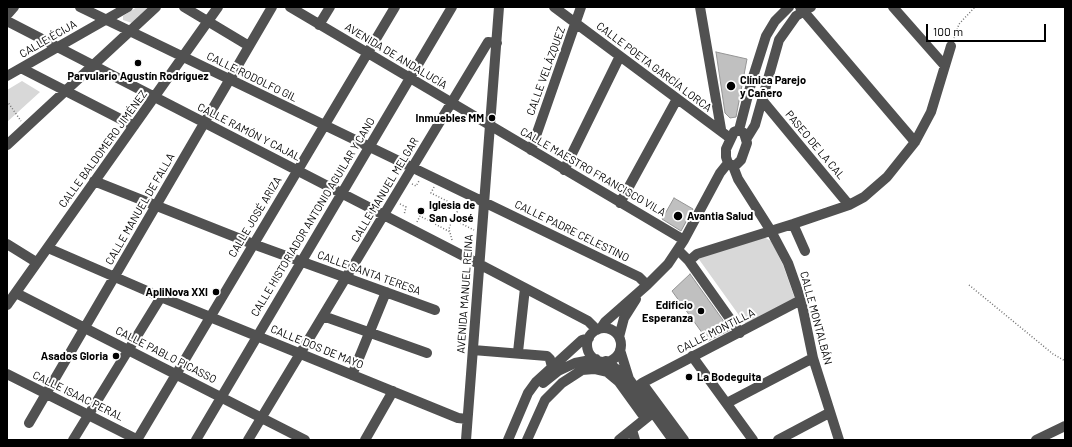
<!DOCTYPE html>
<html>
<head>
<meta charset="utf-8">
<style>
  body { margin:0 }
  #map { position:relative; width:1072px; height:447px; overflow:hidden; background:#fff; font-family:Barlow,sans-serif }
  canvas { display:block }
  .frame { position:absolute; inset:0; border:8px solid #000; pointer-events:none }
  .scale { position:absolute; left:926px; top:24px; width:120px; height:18px; box-sizing:border-box; border:2px solid #000; border-top:0; padding-left:5px; font-size:12px; line-height:14px; white-space:nowrap; color:#000; -webkit-text-stroke:3px #fff; paint-order:stroke }
</style>
</head>
<body>
<div id="map">
<canvas width="1072" height="447"></canvas>
<div class="frame"></div>
<div class="scale">100 m</div>
</div>
<script>
const context = document.querySelector('canvas').getContext('2d');
context.lineJoin = 'round';
function fillPath(path, color) { context.fillStyle = color; context.fill(path, 'evenodd'); }
const poly = rows => new Path2D(rows.map(r => 'M' + r).join(''));
function strokePath(path, color, width, dash) { context.strokeStyle = color; context.lineWidth = width; context.lineCap = dash ? 'butt' : 'round'; context.setLineDash(dash || []); context.stroke(path); }
function write(font, color, halo, rows, align = 'center') {
  context.font = font + ' Barlow,sans-serif'; context.lineWidth = 4; context.setLineDash([]); context.textBaseline = 'middle'; context.strokeStyle = halo; context.fillStyle = color; for (const [text, x, y, turn = 0] of rows) {
    context.save(); context.translate(x, y); context.rotate((+turn || 0) * Math.PI / 180); context.textAlign = isNaN(turn) ? turn : align; if (halo) context.strokeText(text, 0, 0); context.fillText(text, 0, 0); context.restore();
  }
}
const green = poly([
  [137,7,150,7,132,23,123,20,123,16],
  [22,81,40,92,7,122,7,90],
  [764,237,771,241,783,265,795,299,746,325,698,258]
]);
const building = poly([
  [716,52,747,59,736,117,730,118,725,113,716,52],
  [674,198,693,209,681,231,662,219,674,198],
  [690,274,730,330,708,341,672,291,690,274]
]);
const path = poly([
  [954,38,959,24,975,7],
  [7,101,21,121],
  [412,184,416,186,419,181],
  [434,187,431,193,461,208],
  [400,204,406,207,404,215],
  [452,219,474,230],
  [417,222,420,216,450,232],
  [452,240,449,229,452,220,459,209,468,205],
  [969,285,1053,354,1065,361]
]);
const minor = poly([
  [80,7,639,277,647,285],
  [184,7,249,46],
  [290,7,684,240],
  [554,7,730,138],
  [700,7,721,129],
  [800,7,915,142],
  [893,7,945,66],
  [7,15,14,7],
  [7,21,479,264,588,321,597,330],
  [319,25,330,7],
  [21,68,134,126],
  [7,76,128,7],
  [762,100,849,205],
  [739,130,752,80,766,36,775,21,789,7],
  [739,130,744,133,747,143,741,160,737,164,733,166,728,163,726,157,726,149,734,132,739,130],
  [747,138,755,125,779,40,796,16,811,7],
  [7,145,156,7],
  [531,150,581,7],
  [733,166,738,179,771,231,788,263,801,300,813,358,839,440],
  [564,170,620,56],
  [94,181,253,244,435,310],
  [620,203,677,99],
  [793,224,805,251],
  [7,244,36,262],
  [48,248,161,297,458,418,467,419],
  [678,250,689,261,740,333],
  [689,261,697,254,793,224,849,205,864,197,887,177,915,142,931,112,951,46],
  [16,293,305,440],
  [7,305,218,7],
  [323,316,427,353],
  [601,328,605,322,647,285,668,264,684,240,720,173,728,163],
  '587 345a17 17 0 1 1 34 0a17 17 0 1 1-34 0Z',
  [619,337,624,318,636,299],
  [473,350,547,356,550,359,552,367],
  [620,350,629,379],
  [518,352,525,288],
  [692,356,753,440],
  [606,361,629,379,673,440],
  [7,374,138,440],
  [352,375,386,292],
  [543,383,558,371,575,363,596,359],
  [642,383,801,300],
  [638,386,642,383,684,440],
  [727,403,813,358],
  [29,423,272,7],
  [632,430,635,440],
  [73,440,161,297],
  [137,440,395,7],
  [196,440,452,7],
  [248,440,488,42,497,43],
  [365,440,393,391],
  [466,440,499,7],
  [508,440,528,393,536,382,582,340,589,338],
  [527,440,545,400,562,383,582,370,594,369,607,372,619,382,645,418],
  [619,440,650,415],
  [778,440,829,413],
  [1036,440,1065,426]
]);
const markers = [
  [138,63,4,"#000"],
  [731,86,5,"#000"],
  [492,118,4,"#000"],
  [421,211,4,"#000"],
  [678,216,5,"#000"],
  [216,292,4,"#000"],
  [701,311,4,"#000"],
  [116,356,4,"#000"],
  [689,377,4,"#000"]
];
const streetNames = [
  ["CALLE ÉCIJA",48,39,-30],
  ["AVENIDA DE ANDALUCÍA",396,56,31],
  ["CALLE POETA GARCÍA LORCA",654,67,37],
  ["CALLE VELÁZQUEZ",546,71,-70],
  ["CALLE RODOLFO GIL",252,77,26],
  ["CALLE RAMÓN Y CAJAL",249,132,27],
  ["PASEO DE LA CAL",815,145,50],
  ["CALLE BALDOMERO JIMÉNEZ",103,149,-54],
  ["CALLE MAESTRO FRANCISCO VILA",593,172,30],
  ["CALLE MANUEL MELGAR",385,190,-59],
  ["CALLE MANUEL DE FALLA",140,209,-60],
  ["CALLE JOSÉ ARIZA",255,217,-59],
  ["CALLE HISTORIADOR ANTONIO AGUILAR Y CANO",313,217,-59],
  ["CALLE PADRE CELESTINO",572,231,26],
  ["CALLE SANTA TERESA",369,273,20],
  ["AVENIDA MANUEL REINA",465,294,-86],
  ["CALLE MONTALBÁN",816,318,75],
  ["CALLE MONTILLA",716,331,-27],
  ["CALLE DOS DE MAYO",317,347,22],
  ["CALLE PABLO PICASSO",166,355,27],
  ["CALLE ISAAC PERAL",78,396,26]
];
const poiNames = [
  ["Parvulario Agustín Rodríguez",138,76,"center"],
  ["Clínica Parejo",740,80],
  ["y Cañero",740,93],
  ["Inmuebles MM",484,118,"right"],
  ["Iglesia de",429,205],
  ["San José",429,218],
  ["Avantia Salud",687,216],
  ["ApliNova XXI",208,292,"right"],
  ["Edificio",693,305,"right"],
  ["Esperanza",693,318,"right"],
  ["Asados Gloria",108,356,"right"],
  ["La Bodeguita",697,377]
];
fillPath(green, '#d8d8d8');
fillPath(building, '#c0c0c0');
strokePath(building, '#959595', 1);
strokePath(path, '#737373', 1.5, [1, 2]);
strokePath(minor, '#515151', 10);
for (const [x, y, r, color] of markers) { const dot = new Path2D(); dot.arc(x, y, r, 0, 2 * Math.PI); context.fillStyle = color; context.fill(dot); strokePath(dot, '#fff', 1.5); }
write('11px', '#000', '#fff', streetNames);
write('bold 11px', '#000', '#fff', poiNames, 'left');
</script>
</body>
</html>
